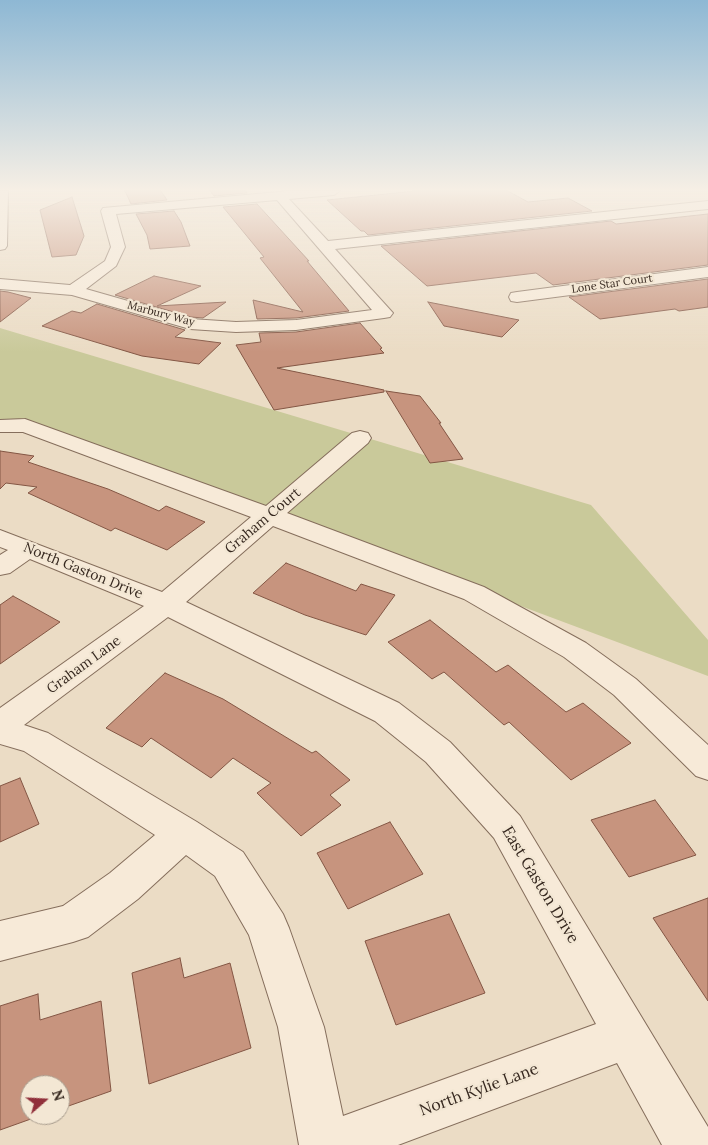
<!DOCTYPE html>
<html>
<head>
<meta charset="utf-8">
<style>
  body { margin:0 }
  #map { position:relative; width:708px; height:1145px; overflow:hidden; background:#ebdcc5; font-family:Lora,serif }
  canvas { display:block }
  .north { position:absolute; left:20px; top:1075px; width:50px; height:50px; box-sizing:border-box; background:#f3e7d4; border:1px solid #a79b8c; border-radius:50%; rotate:71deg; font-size:14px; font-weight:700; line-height:20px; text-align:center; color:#36281f }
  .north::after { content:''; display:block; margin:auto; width:18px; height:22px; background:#91303b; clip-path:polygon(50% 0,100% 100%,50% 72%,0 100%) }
</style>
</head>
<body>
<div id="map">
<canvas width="708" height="1145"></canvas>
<div class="north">N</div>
</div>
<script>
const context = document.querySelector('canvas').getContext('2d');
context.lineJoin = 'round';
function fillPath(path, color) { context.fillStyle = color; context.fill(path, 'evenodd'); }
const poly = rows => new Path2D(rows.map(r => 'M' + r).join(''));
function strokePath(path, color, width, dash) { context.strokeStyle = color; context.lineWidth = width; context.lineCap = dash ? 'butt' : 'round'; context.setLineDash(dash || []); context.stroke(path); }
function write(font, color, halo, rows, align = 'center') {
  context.font = font + ' Lora,serif'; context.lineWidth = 4.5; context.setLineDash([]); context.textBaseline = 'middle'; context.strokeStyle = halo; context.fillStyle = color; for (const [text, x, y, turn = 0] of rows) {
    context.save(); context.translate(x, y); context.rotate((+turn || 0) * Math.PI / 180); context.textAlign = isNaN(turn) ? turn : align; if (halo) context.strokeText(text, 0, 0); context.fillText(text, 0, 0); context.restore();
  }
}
const green = poly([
  [0,328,591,505,708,640,708,676,23,420,0,423]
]);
const building = poly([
  [125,191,161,191,167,200,131,204,125,191],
  [210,191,246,191,247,193,214,196,210,191],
  [415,191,508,191,528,202,568,198,592,211,368,235,364,231,361,231,327,200,415,191],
  [72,197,84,236,76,255,52,257,40,210,72,197],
  [257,204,309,261,307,261,349,311,296,318,257,319,253,300,303,312,260,258,264,257,223,207,257,204],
  [174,211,181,222,190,246,150,249,147,235,136,214,174,211],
  [708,214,708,265,553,285,536,273,427,286,381,246,611,221,616,224,708,214],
  [154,276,201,286,157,306,226,302,203,318,191,317,115,295,154,276],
  [708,279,708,307,679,311,675,309,600,319,569,297,708,279],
  [0,291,8,292,31,298,0,322,0,291],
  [428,302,519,320,502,337,444,326,428,302],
  [97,304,185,330,175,337,221,343,199,364,142,356,42,326,72,311,81,313,97,304],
  [360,323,382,348,380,349,384,353,277,368,384,390,384,392,274,410,236,345,261,342,259,333,296,332,360,323],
  [386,391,420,396,441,423,439,423,463,459,430,463,386,391],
  [0,451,34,456,28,462,108,489,159,511,166,506,205,522,167,550,115,528,111,531,28,493,37,487,6,483,0,489,0,451],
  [286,563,356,591,361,584,395,595,366,635,305,615,253,593,286,563],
  [13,596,60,622,0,664,0,605,13,596],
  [430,620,496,672,508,665,566,712,583,703,631,743,571,780,509,722,504,725,444,672,432,679,388,642,430,620],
  [165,673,223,699,312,753,316,751,350,780,330,795,341,805,301,836,257,793,271,783,233,758,211,778,151,738,142,747,106,728,165,673],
  [20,778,39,824,0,842,0,786,20,778],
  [655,800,696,855,629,877,591,820,655,800],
  [390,822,423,874,348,909,317,853,390,822],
  [708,898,708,1001,653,918,708,898],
  [449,914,485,993,396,1025,365,941,449,914],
  [180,958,184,978,230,963,251,1048,149,1084,132,973,180,958],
  [38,994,40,1020,101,1001,111,1091,60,1109,60,1085,30,1085,30,1115,42,1115,0,1130,0,1006,38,994]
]);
const minor = poly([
  [0,191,8,191,7,246,5,249,0,250,0,191],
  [289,191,340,191,334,195,289,199,328,241,708,201,708,209,335,249,393,313,390,317,384,318,296,330,236,332,190,329,72,295,0,289,0,279,70,285,105,261,111,247,101,211,103,208,289,191],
  [277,200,372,310,296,320,236,322,191,319,86,289,116,266,125,247,116,214,277,200],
  [708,267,708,277,517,302,511,301,509,297,511,293,517,292,708,267],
  [25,419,266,506,352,433,360,431,368,433,371,438,368,443,287,513,484,587,586,643,636,679,708,745,708,780,696,776,614,695,564,657,464,599,273,526,186,602,399,703,450,742,520,816,708,1127,708,1145,662,1145,617,1063,398,1145,299,1145,278,1027,249,935,215,876,186,855,138,899,88,937,73,942,0,961,0,921,63,906,110,873,155,835,24,751,0,744,0,708,144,606,30,559,10,573,0,575,0,555,8,550,0,547,0,530,162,592,251,517,23,432,0,432,0,420,25,419],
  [168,617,375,721,426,762,494,838,596,1024,343,1116,324,1027,289,928,283,914,243,852,197,822,48,733,24,725,168,617]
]);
const farStreetnames = [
  ["Lone Star Court",612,284,-8],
  ["Marbury Way",161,314,15]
];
const streetNames = [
  ["Graham Court",263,521,-40],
  ["North Gaston Drive",83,571,22],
  ["Graham Lane",84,665,-36]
];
const nearStreetnames = [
  ["East Gaston Drive",540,885,59],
  ["North Kylie Lane",479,1090,-20]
];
fillPath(green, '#c9c99a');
fillPath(building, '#c7947e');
strokePath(building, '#835644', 1);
strokePath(minor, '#856e5c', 2);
fillPath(minor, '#f7ead8');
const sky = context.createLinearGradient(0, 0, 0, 352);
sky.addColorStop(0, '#8eb8d4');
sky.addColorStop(0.54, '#f6efe5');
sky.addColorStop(1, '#f6efe500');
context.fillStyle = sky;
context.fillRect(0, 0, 708, 352);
write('11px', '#36281f', '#f3e7d4', farStreetnames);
write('14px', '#36281f', '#f3e7d4', streetNames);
write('16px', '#36281f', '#f3e7d4', nearStreetnames);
</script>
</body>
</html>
